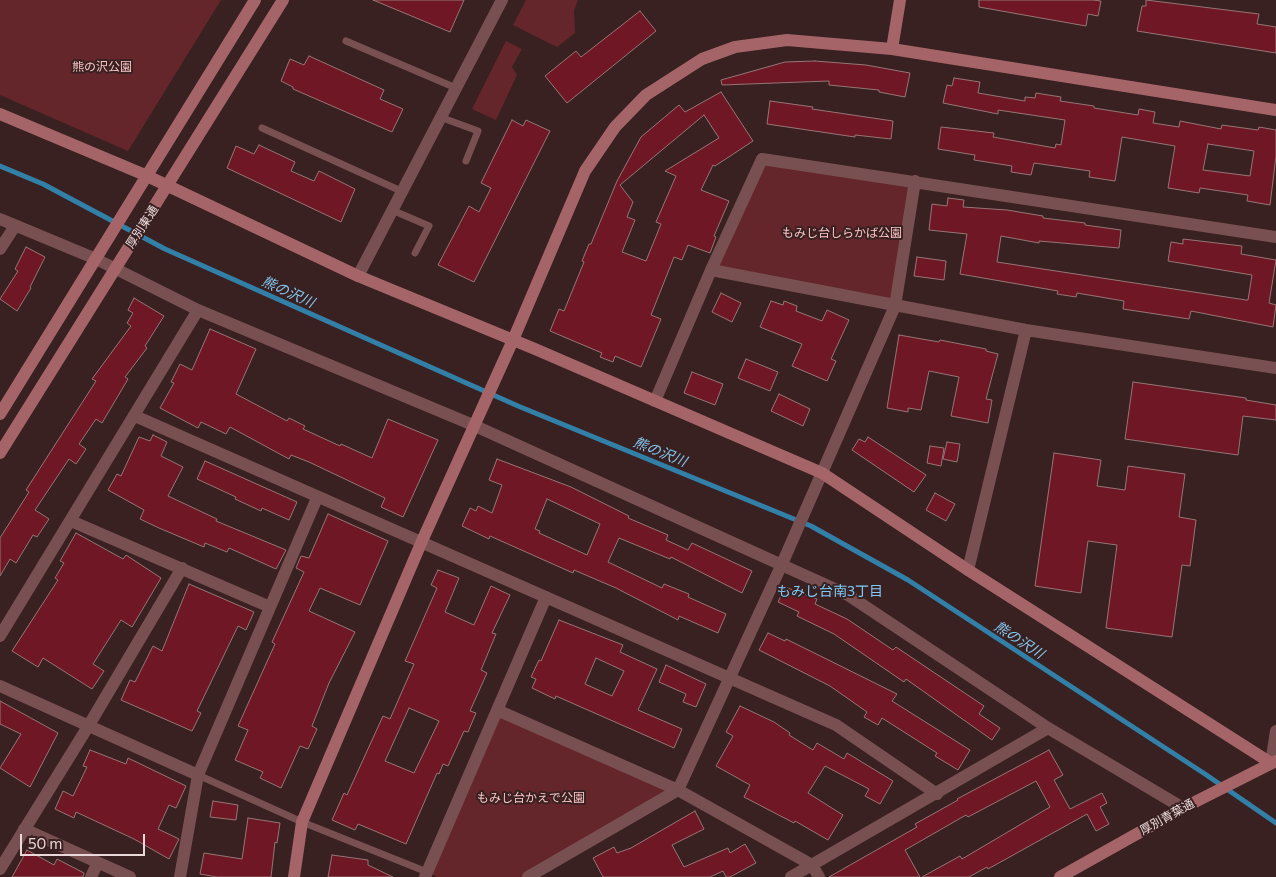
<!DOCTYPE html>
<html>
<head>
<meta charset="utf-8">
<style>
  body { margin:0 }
  #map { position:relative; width:1276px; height:877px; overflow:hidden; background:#392021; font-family:Commissioner,sans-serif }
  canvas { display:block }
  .scale { position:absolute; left:20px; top:834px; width:125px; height:22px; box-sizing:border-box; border:2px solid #ebd9da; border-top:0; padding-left:6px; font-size:15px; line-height:18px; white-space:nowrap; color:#ebd9da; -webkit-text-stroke:4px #392021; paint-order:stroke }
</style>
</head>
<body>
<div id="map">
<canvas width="1276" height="877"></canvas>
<div class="scale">50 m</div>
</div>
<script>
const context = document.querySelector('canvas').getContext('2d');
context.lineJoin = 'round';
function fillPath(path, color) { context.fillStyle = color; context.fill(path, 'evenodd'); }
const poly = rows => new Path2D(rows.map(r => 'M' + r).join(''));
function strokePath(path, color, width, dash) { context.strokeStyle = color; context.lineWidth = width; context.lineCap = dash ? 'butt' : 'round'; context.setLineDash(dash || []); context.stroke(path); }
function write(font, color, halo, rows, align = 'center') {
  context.font = font + ' Commissioner,"Noto Sans JP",sans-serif'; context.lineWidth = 4; context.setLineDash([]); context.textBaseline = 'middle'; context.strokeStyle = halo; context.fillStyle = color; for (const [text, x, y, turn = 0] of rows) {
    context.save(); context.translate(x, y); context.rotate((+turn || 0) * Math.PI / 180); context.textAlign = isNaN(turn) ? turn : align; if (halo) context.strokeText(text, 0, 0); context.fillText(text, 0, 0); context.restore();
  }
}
const green = poly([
  [0,0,221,0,128,151,0,95],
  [526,0,578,0,574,11,575,33,557,47,513,25],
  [506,41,522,49,512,67,517,75,496,120,472,109],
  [762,159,915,181,895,306,711,270],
  [497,710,678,790,528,877,437,877,427,872]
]);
const stream = poly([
  [0,166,43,184,165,249,518,406,811,526,908,580,1205,774,1276,823]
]);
const building = poly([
  [373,0,464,0,450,32,373,0],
  [979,0,1093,0,1101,1,1098,16,1088,14,1086,26,979,7,979,0],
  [1146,0,1259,14,1257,24,1276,27,1276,53,1137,31,1142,6,1146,6,1146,0],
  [640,11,656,31,567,103,545,76,576,51,581,57,640,11],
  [309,56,384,90,380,99,403,109,392,132,293,89,293,87,281,81,290,59,304,65,309,56],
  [815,61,866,65,910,73,905,97,879,92,879,90,829,85,829,81,722,85,721,80,785,62,815,61],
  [954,78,980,82,978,93,1025,101,1025,97,1035,98,1036,93,1061,97,1060,101,1094,106,1094,108,1138,115,1139,109,1155,112,1153,123,1179,127,1180,121,1221,129,1222,125,1258,130,1259,127,1276,130,1276,156,1270,205,1247,201,1248,195,1200,188,1199,193,1168,188,1175,146,1122,137,1115,181,1089,177,1090,171,1034,163,1031,175,1011,172,1012,166,974,160,975,155,938,149,941,127,994,133,993,137,1055,148,1056,144,1061,145,1065,120,998,110,998,114,943,103,947,85,952,86,954,78],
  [1208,144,1254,151,1250,176,1203,170,1208,144],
  [721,92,753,141,715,166,713,165,701,190,729,201,714,236,716,237,710,253,688,245,682,260,674,257,651,315,661,319,641,367,615,356,613,362,600,357,602,353,550,331,559,309,564,311,584,262,582,261,589,244,591,244,617,181,641,137,679,105,685,112,721,92],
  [704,115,719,138,665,171,676,176,656,222,661,224,646,261,622,252,635,220,627,217,633,202,620,185,704,115],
  [770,101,813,107,812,109,893,121,891,139,855,135,855,137,767,124,770,101],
  [512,120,523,126,526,120,550,131,474,282,438,265,469,206,479,212,491,188,481,183,512,120],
  [259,145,295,162,291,171,314,181,319,171,355,189,341,222,227,168,236,146,254,154,259,145],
  [948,198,964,200,963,207,1007,210,1043,216,1043,218,1085,223,1085,225,1121,230,1119,248,1039,241,1039,243,1001,236,997,262,1246,300,1248,300,1252,275,1168,261,1171,242,1183,244,1183,239,1242,246,1241,254,1276,260,1269,303,1276,305,1273,327,1191,311,1189,319,1123,309,1124,301,1077,293,1076,297,1057,294,1058,291,960,274,967,234,929,230,932,204,947,206,948,198],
  [26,247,45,257,30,287,31,288,17,311,0,299,18,271,15,269,26,247],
  [917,257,946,261,944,280,914,276,917,257],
  [721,293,741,303,732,322,712,312,721,293],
  [134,298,164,316,145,346,147,348,125,377,128,379,102,423,96,419,79,444,86,449,76,464,69,459,35,510,49,519,37,537,33,535,16,563,10,559,0,576,0,538,29,492,26,490,96,381,92,379,131,326,127,323,133,313,128,310,134,298],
  [771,301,783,305,784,301,797,306,796,311,822,321,827,310,849,320,831,359,836,361,827,381,792,366,802,344,760,327,771,301],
  [210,329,256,349,236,394,287,421,289,418,305,426,303,429,340,446,341,444,372,458,388,419,438,440,403,517,381,507,385,498,309,462,291,455,289,459,230,427,226,434,201,422,198,428,160,408,174,383,171,382,180,364,192,370,210,329],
  [899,335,939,342,940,340,986,349,986,351,998,354,986,399,992,400,988,423,951,416,959,377,929,371,921,410,908,408,908,412,887,408,899,335],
  [746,359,778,372,770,391,738,378,746,359],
  [692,372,723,384,715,405,684,393,692,372],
  [1133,382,1246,398,1246,400,1276,405,1276,420,1243,416,1238,455,1125,439,1133,382],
  [779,394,810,409,803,426,771,411,779,394],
  [153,435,167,442,161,456,183,467,168,496,217,519,216,521,286,550,276,569,229,548,227,552,205,543,204,547,159,528,140,519,144,510,108,490,117,474,121,476,139,437,150,441,153,435],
  [868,437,926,475,914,492,852,450,859,439,865,442,868,437],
  [947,442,960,444,957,462,943,459,947,442],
  [930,446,944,448,941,466,927,463,930,446],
  [1054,453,1101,460,1097,486,1125,490,1128,466,1185,474,1179,517,1196,520,1190,566,1182,565,1172,637,1106,628,1117,545,1088,541,1081,593,1035,586,1054,453],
  [497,459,571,487,629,516,628,518,668,535,666,540,688,550,692,543,752,571,742,593,671,557,670,559,619,538,608,562,662,588,664,584,689,594,688,597,726,614,718,633,679,616,678,620,616,588,574,570,573,573,490,536,489,539,462,526,470,508,476,511,478,506,492,513,502,485,489,480,497,459],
  [547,499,600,524,587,555,539,533,540,531,535,529,547,499],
  [205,461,297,502,289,520,262,508,261,511,235,499,236,497,197,479,205,461],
  [935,493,955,504,946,521,926,510,935,493],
  [328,514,388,541,360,605,320,588,309,611,355,632,329,683,312,726,317,729,308,749,300,746,281,788,260,778,263,772,235,760,248,730,238,726,275,644,272,642,304,572,296,568,301,556,309,558,328,514],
  [76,533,123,559,126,555,161,578,132,627,121,620,93,664,104,671,92,689,43,658,38,667,12,651,58,580,55,578,64,563,60,561,76,533],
  [438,570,459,578,445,612,474,625,491,586,510,595,492,633,496,634,481,670,487,673,470,711,476,713,468,732,464,731,448,766,443,764,439,774,437,773,406,844,358,824,355,830,332,820,344,793,347,795,383,716,390,719,414,664,405,661,437,588,431,585,438,570],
  [409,708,439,721,414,773,385,761,409,708],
  [189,584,254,612,246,630,238,626,197,711,201,713,192,731,121,700,130,680,135,682,153,646,162,651,189,584],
  [785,587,817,599,815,604,847,619,893,650,896,647,984,706,979,714,1000,728,992,740,906,679,904,682,834,634,797,616,799,612,778,602,785,587],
  [559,620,623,645,620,652,657,669,638,710,682,729,674,748,556,696,555,699,532,688,536,679,531,677,539,660,541,661,559,620],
  [596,658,624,671,612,696,585,684,596,658],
  [768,633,785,641,786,639,897,694,892,701,970,750,958,770,935,756,937,753,882,718,878,725,864,717,867,712,830,686,759,650,768,633],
  [666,665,706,684,696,707,683,702,686,694,659,682,666,665],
  [0,701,58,733,30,787,0,768,21,734,0,724,0,701],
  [740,706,774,722,790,733,789,735,813,750,817,743,844,759,847,753,893,781,880,804,865,796,869,789,825,766,808,793,843,815,828,840,795,821,794,823,744,797,750,785,716,766,733,736,726,732,740,706],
  [90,750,126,764,128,758,186,786,176,808,169,805,158,829,179,839,169,859,134,839,76,812,74,818,55,809,63,791,73,796,87,767,83,766,90,750],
  [1049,750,1063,775,1054,780,1070,809,1102,793,1107,803,1100,807,1109,824,1096,831,1087,814,988,869,987,867,969,877,922,877,960,856,962,859,1050,807,1036,781,968,817,966,815,905,850,920,877,829,877,917,827,915,824,958,800,957,799,1049,750],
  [213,801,238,805,236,820,210,817,213,801],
  [695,811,704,829,672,845,684,867,728,848,730,853,745,844,756,863,730,877,726,877,723,871,710,877,603,877,593,858,614,847,617,853,631,848,695,811],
  [248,818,280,823,277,843,275,842,271,877,217,877,200,874,204,853,242,859,248,818],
  [27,850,54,865,57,859,84,873,83,877,12,877,27,850],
  [332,855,368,860,368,865,393,877,328,877,332,855]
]);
const lane = poly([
  [346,41,456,88],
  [440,117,478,131,466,161],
  [262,128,401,191],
  [392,210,429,226,415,253],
  [198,775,302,822,427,872]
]);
const street = poly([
  [0,219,96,259,198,310,473,425,848,595,1048,728,1183,808],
  [0,249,15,226],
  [711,270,1026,330,1276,368],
  [358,276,502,0],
  [655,401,711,270,762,159,1276,237],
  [135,416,836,725,937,794],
  [71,521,270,607],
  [968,570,1026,330],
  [0,636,198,310],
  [0,686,198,775],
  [497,710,678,790,812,865,819,877],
  [1271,763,1276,731],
  [24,829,130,877],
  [0,869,89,725,182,568],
  [91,877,97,864],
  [180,877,198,775,317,498],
  [425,877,546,597],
  [528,877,678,790,782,564,895,306,915,181],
  [791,877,1048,728]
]);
const secondary = poly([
  [892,49,900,0],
  [0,114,145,175,358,276,535,349,822,473,968,570,1271,763],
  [0,414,255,0],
  [0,453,283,0],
  [294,877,302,822,422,541,513,340,585,171,615,127,646,95,702,59,735,47,787,40,892,49,1276,110],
  [1060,877,1183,808,1276,761]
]);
const parkNames = [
  ["熊の沢公園",102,67],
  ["もみじ台しらかば公園",842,233],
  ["もみじ台かえで公園",531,798]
];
const streetNames = [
  ["厚別東通",142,227,-57],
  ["厚別青葉通",1167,817,-29]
];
const waterNames = [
  ["熊の沢川",288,292,24],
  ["熊の沢川",660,452,22],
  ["熊の沢川",1019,640,33]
];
const neighbourhoodNames = [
  ["もみじ台南3丁目",830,591]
];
fillPath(green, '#64262b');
strokePath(stream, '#3280a8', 5);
fillPath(building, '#6f1725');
strokePath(building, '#967676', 1);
strokePath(lane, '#785051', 7);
strokePath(street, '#785051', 12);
strokePath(secondary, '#a56568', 12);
write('12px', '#fac5c6', '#392021', parkNames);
write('12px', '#ebd9da', '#392021', streetNames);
write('italic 14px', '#84caf3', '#392021', waterNames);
write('14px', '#7dcbf8', '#392021', neighbourhoodNames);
</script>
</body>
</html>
